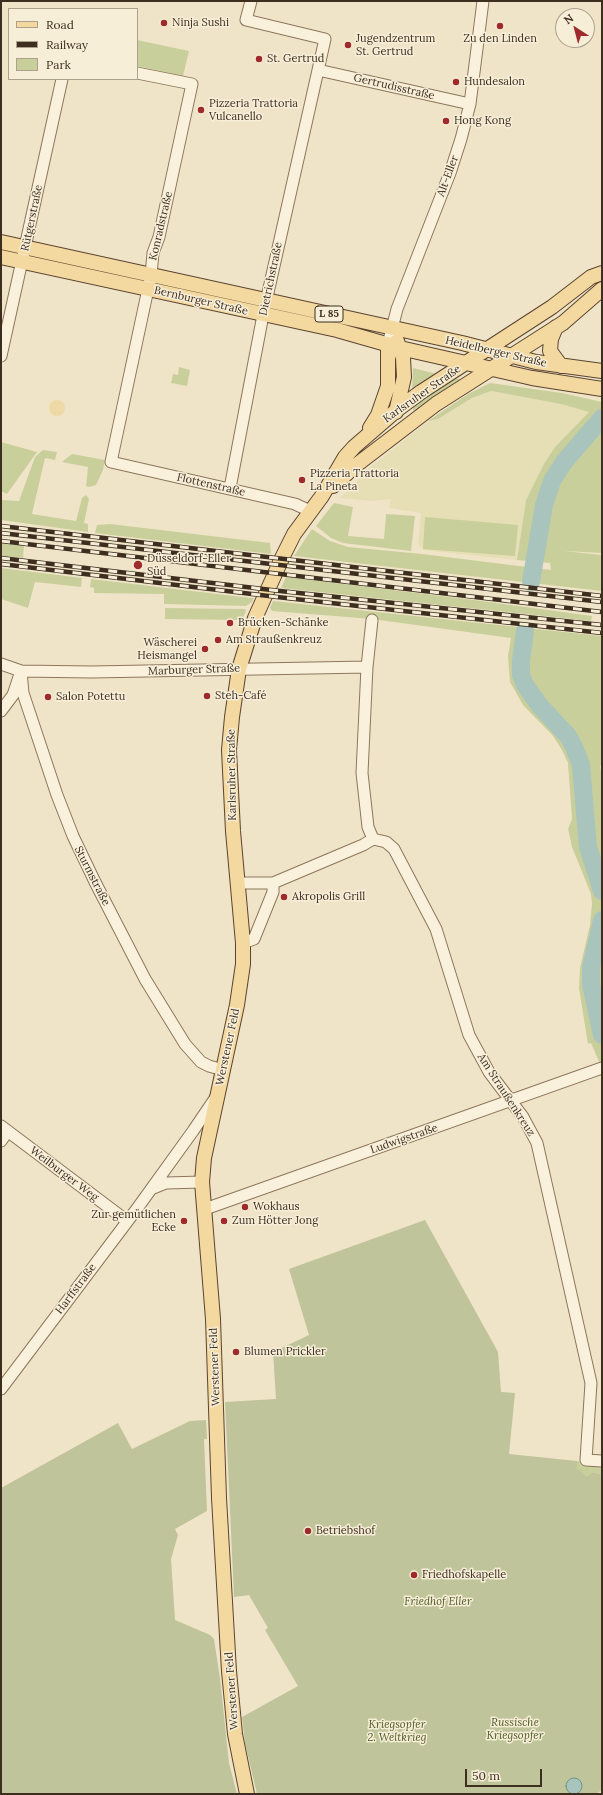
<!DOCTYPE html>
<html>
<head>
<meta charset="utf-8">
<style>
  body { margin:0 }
  #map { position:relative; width:603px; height:1795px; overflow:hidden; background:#f0e4c8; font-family:Lora,serif }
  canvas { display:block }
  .frame { position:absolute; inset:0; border:2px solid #3d2e20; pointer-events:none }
  .legend { position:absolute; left:8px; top:8px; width:130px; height:72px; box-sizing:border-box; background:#f7eed8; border:1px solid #ada18e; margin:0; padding:5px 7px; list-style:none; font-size:12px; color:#3d2e20 }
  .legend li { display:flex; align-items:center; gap:8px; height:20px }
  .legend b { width:20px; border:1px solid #ada18e }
  .north { position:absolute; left:555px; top:8px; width:40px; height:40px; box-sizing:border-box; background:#f7eed8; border:1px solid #ada18e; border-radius:50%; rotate:324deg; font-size:11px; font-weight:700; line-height:16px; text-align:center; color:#3d2e20 }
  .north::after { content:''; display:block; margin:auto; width:14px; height:18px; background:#9e2a2b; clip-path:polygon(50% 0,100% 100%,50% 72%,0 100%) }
  .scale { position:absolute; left:465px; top:1769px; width:77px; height:18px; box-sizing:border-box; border:2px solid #3d2e20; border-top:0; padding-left:5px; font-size:12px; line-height:14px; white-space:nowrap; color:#3d2e20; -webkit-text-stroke:3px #f7eed8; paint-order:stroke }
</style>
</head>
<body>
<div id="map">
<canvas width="603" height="1795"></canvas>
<div class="frame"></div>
<ul class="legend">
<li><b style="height:5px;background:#f3d9a0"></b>Road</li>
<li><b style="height:5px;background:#3d2e20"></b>Railway</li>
<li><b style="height:11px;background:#c9cf9b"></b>Park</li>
</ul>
<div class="north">N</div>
<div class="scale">50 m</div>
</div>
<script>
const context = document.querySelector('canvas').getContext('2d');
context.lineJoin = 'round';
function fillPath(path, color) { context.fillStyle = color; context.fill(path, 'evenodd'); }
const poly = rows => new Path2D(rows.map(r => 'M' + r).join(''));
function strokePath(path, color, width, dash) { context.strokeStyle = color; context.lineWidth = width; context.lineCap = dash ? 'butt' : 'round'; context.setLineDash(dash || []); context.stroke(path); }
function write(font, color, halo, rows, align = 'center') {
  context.font = font + ' Lora,serif'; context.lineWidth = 3; context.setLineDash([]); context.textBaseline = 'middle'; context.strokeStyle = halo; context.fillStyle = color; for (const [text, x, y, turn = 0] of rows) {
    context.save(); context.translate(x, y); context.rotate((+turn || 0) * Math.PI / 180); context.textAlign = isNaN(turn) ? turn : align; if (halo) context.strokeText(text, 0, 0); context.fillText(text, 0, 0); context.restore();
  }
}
const farmland = poly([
  [491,391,561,404,589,412,555,447,545,462,526,500,517,560,423,550,418,544,421,513,389,508,391,499,372,501,340,498,373,465,428,421,438,419,472,398]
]);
const green = poly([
  [137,40,189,51,183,76,137,66],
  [179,367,190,370,187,386,171,383,173,374,178,375],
  [413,368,437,374,412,390],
  [453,378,461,379,437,395,415,411,413,410,413,405],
  [490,383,562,393,602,402,602,553,564,551,602,555,602,591,294,556,312,529,330,541,348,547,422,554,551,570,550,563,517,560,526,500,545,462,555,447,589,412,561,404,491,391,472,398,438,419,428,421,468,394],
  [1,442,37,452,7,494,1,491],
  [43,450,57,452,55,460,45,458,32,514,76,521,82,498,86,495,89,499,84,523,88,524,88,532,1,520,1,500,19,501,35,457],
  [72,454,105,460,103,470,96,485,89,487,86,486,88,467,62,462],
  [334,503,353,507,348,536,384,539,386,514,415,516,411,551,343,543,331,538,316,526],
  [425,517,518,525,515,556,423,549],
  [110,524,270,543,271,554,95,533,97,525],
  [1,543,24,546,23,558,1,556],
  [1,568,82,578,81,587,35,582,28,608,1,599],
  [286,577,474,600,592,616,591,621,281,588],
  [91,579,251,598,254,598,252,602,246,606,164,604,164,594,94,593,94,588,90,587],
  [273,601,602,636,602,764,600,766,602,778,602,1063,600,1064,591,1043,588,1044,579,988,580,968,590,925,592,904,591,894,572,847,568,829,572,819,568,763,562,750,553,736,523,705,510,682,508,656,511,638,372,619,272,611,270,608],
  [165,608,245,609,246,611,242,620,165,619],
  [577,1461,602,1464,602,1475,593,1472,587,1478,577,1468]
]);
const sand = poly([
  '49 408a8 8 0 1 1 16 0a8 8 0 1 1-16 0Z'
]);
const cemetery = poly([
  [425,1220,498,1352,501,1392,515,1393,509,1454,577,1461,577,1468,587,1477,593,1472,602,1475,602,1790,596,1794,257,1794,245,1743,242,1717,298,1686,265,1630,268,1628,249,1595,234,1597,225,1402,276,1399,273,1352,309,1335,289,1269],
  [206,1420,207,1439,204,1439,207,1511,175,1529,178,1535,171,1559,175,1620,210,1635,214,1639,220,1678,229,1763,237,1794,1,1794,1,1488,118,1423,132,1449,190,1421]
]);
const water = poly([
  '566 1786a8 8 0 1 1 16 0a8 8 0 1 1-16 0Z'
]);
const river = poly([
  [531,582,544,505,552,481,564,462,602,418],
  [525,631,521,661,521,675,525,685,540,706,568,736,574,747,581,765,588,847,602,891],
  [602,920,591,968,591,984,602,1035]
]);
const minor = poly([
  [318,70,470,104],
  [137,73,192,84,159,237,153,253,151,275,111,462,295,504,310,511],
  [388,344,397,309,450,173,461,139,470,104,483,1],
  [1,356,62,79],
  [230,488,263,315,325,39,246,20,251,1],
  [372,620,367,667,362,773,368,827,373,839],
  [1,664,21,671,91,672,367,667],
  [21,671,23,693,57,795,73,836,95,882,145,979,185,1044,201,1062,209,1066,223,1070],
  [1,711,13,695,19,677],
  [373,839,386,842,394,849,436,929,469,1035,489,1072,523,1117,537,1143,591,1383,586,1460,602,1461],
  [237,883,273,883,363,845,373,839],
  [243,943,254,939,273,892,273,883],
  [1,1126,127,1221],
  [1,1141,8,1131],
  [151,1189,166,1183,202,1182],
  [205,1209,602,1068],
  [1,1389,136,1210,193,1131,216,1097]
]);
const major = poly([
  [1,242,462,343,536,362,602,371],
  [1,257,337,330,400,348,532,378,602,389],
  [556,327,551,339,550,351,561,366],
  [396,412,404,377,403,358,397,341],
  [370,428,378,415,388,386,388,344],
  [333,486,355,466,436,404,563,323,602,289],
  [247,1794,235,1734,229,1671,219,1498,213,1319,202,1182,204,1158,237,1005,243,964,243,943,233,831,229,750,232,717,239,669,255,618,283,556,294,534,322,496,345,457,354,447,398,409,421,392,552,307,591,277,602,273]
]);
const rail = poly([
  [1,526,602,596],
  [1,533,602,602],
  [1,541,602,612],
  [1,558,280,591,602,625],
  [1,564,277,597,602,633]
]);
const markers = [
  [164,23,4,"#9e2a2b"],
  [500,26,4,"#9e2a2b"],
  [348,45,4,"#9e2a2b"],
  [259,59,4,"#9e2a2b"],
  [456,82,4,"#9e2a2b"],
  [201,110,4,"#9e2a2b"],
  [446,121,4,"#9e2a2b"],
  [302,480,4,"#9e2a2b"],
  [138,565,5,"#9e2a2b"],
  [230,623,4,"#9e2a2b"],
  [218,640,4,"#9e2a2b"],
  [205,649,4,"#9e2a2b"],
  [207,696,4,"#9e2a2b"],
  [48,697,4,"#9e2a2b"],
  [284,897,4,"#9e2a2b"],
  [245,1207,4,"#9e2a2b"],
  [184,1221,4,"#9e2a2b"],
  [224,1221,4,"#9e2a2b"],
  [236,1352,4,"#9e2a2b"],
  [308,1531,4,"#9e2a2b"],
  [414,1575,4,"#9e2a2b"]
];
const shields = [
  [329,314,28]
];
const shieldNames = [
  ["L 85",329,314]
];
const poiNames = [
  ["Ninja Sushi",172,23],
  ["Jugendzentrum",356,39],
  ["St. Gertrud",356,52],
  ["Zu den Linden",500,39,"center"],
  ["St. Gertrud",267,59],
  ["Hundesalon",464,82],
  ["Pizzeria Trattoria",209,104],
  ["Vulcanello",209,117],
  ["Hong Kong",454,121],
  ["Pizzeria Trattoria",310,474],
  ["La Pineta",310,487],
  ["Düsseldorf-Eller",147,559],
  ["Süd",147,572],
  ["Brücken-Schänke",238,623],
  ["Am Straußenkreuz",226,640],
  ["Wäscherei",197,643,"right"],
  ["Heismangel",197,656,"right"],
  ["Steh-Café",215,696],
  ["Salon Potettu",56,697],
  ["Akropolis Grill",292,897],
  ["Wokhaus",253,1207],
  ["Zur gemütlichen",176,1215,"right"],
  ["Ecke",176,1228,"right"],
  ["Zum Hötter Jong",232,1221],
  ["Blumen Prickler",244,1352],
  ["Betriebshof",316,1531],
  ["Friedhofskapelle",422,1575]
];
const streetNames = [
  ["Gertrudisstraße",394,87,13],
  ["Alt-Eller",448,176,-70],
  ["Rütgerstraße",32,218,-78],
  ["Konradstraße",161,226,-77],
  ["Dietrichstraße",271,279,-78],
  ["Bernburger Straße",201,301,13],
  ["Heidelberger Straße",496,352,13],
  ["Karlsruher Straße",422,394,-35],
  ["Flottenstraße",211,485,13],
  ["Marburger Straße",194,670,-2],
  ["Karlsruher Straße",232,775,-91],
  ["Sturmstraße",92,876,63],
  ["Werstener Feld",228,1047,-78],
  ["Am Straußenkreuz",506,1095,57],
  ["Ludwigstraße",404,1139,-19],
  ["Weilburger Weg",64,1174,37],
  ["Harffstraße",76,1289,-53],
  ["Werstener Feld",215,1367,-92],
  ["Werstener Feld",232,1691,-94]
];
const parkNames = [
  ["Friedhof Eller",438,1602],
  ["Russische",515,1723],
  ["Kriegsopfer",515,1736],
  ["Kriegsopfer",397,1725],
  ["2. Weltkrieg",397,1738]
];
fillPath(farmland, '#e6deb5');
fillPath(green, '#c9cf9b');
fillPath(sand, '#ecd9a5');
fillPath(cemetery, '#bfc49a');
fillPath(water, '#a9c4bc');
strokePath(water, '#6f938a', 1);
strokePath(river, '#a9c4bc', 18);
strokePath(minor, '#8d765c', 13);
strokePath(major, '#5b4430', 16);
strokePath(minor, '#faf1dc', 11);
strokePath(major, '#f3d9a0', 14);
strokePath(rail, '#3d2e20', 4.5);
strokePath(rail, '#f7eed8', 3, [9]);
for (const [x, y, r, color] of markers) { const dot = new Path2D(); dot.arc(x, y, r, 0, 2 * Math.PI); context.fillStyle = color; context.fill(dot); strokePath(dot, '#f7eed8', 1.5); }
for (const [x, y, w] of shields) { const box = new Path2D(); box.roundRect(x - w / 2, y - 8, w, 16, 3); context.fillStyle = '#f7eed8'; context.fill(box); strokePath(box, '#3d2e20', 1); }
write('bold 10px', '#3d2e20', null, shieldNames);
write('11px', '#3d2e20', '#f7eed8', poiNames, 'left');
write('11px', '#3d2e20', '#f7eed8', streetNames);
write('italic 11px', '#4d5a26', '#f7eed8', parkNames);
</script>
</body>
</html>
